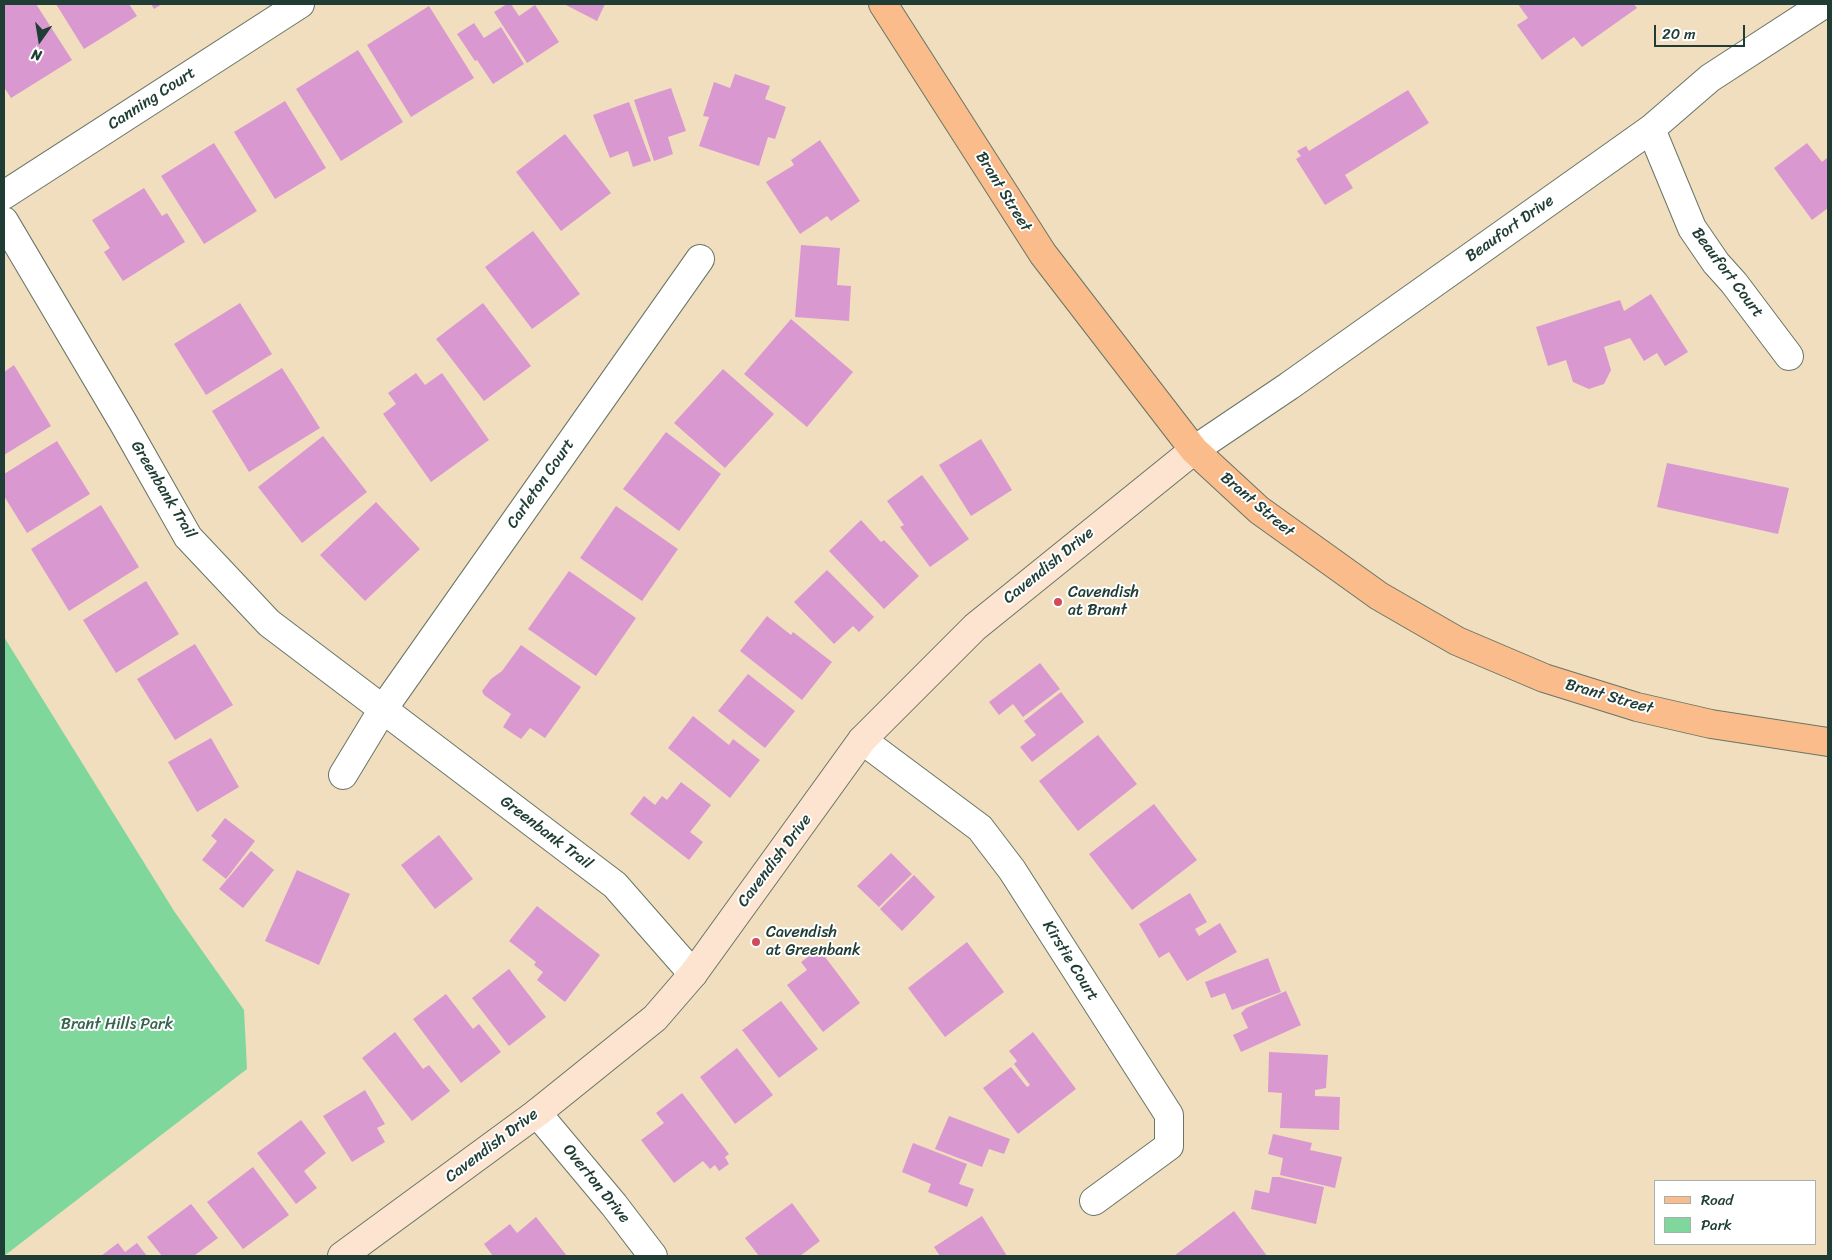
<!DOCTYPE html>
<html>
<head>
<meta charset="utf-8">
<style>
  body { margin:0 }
  #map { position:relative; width:1832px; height:1260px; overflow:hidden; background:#f0debf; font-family:Sriracha,sans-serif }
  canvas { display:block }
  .frame { position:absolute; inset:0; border:5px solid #1f3d34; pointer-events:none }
  .legend { position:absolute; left:1654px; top:1180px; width:162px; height:65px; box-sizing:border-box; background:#fff; border:1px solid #a5b1ae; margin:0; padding:6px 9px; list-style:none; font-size:15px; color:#1f3d34 }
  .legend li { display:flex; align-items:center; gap:10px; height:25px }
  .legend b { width:25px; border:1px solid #a5b1ae }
  .north { position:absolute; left:15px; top:15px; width:50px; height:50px; -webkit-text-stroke:4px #fff; paint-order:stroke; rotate:193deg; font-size:14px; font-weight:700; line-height:20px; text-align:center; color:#1f3d34 }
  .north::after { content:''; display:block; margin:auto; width:18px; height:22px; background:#1f3d34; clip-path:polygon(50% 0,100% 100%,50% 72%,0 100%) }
  .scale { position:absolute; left:1654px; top:25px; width:91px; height:22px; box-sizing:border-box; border:2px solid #1f3d34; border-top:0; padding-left:6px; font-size:15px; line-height:18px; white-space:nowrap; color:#1f3d34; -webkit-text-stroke:4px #fff; paint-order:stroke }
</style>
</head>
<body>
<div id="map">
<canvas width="1832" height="1260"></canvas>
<div class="frame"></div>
<ul class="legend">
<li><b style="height:6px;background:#fabc8b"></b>Road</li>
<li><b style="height:14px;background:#7fd79b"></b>Park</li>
</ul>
<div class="north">N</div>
<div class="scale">20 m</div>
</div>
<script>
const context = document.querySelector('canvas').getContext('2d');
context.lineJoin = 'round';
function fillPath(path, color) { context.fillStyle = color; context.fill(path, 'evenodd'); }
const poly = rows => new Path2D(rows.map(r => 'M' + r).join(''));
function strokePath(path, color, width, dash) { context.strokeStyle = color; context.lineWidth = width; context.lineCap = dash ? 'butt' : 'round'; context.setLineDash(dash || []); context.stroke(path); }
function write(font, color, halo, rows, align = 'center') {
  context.font = font + ' Sriracha,sans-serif'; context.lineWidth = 4; context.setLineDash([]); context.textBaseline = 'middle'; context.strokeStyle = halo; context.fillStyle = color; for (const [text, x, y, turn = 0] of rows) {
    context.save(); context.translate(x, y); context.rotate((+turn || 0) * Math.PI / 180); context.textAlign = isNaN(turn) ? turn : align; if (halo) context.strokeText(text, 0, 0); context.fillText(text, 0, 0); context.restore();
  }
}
const green = poly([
  [4,637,174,911,244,1010,247,1069,4,1256]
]);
const building = poly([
  [4,4,36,4,72,60,11,98,4,87],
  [56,4,129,4,137,16,84,49],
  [151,4,162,4,154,9],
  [507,4,511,4,519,16,535,5,559,42,527,63,494,12],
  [564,4,605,4,597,21],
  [1518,4,1634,4,1637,8,1582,47,1574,37,1542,60,1517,25,1528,18],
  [429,6,474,78,411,117,367,45],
  [474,23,484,38,501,27,524,64,493,84,477,60,475,61,457,34],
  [358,50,403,122,341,161,296,89],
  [735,74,770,86,765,99,786,107,775,139,768,137,759,166,699,146,709,117,703,116,714,82,730,88],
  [671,88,686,131,668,137,673,154,654,161,634,100],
  [1408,90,1429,123,1345,175,1353,188,1325,205,1296,159,1301,156,1297,151,1306,146,1309,151],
  [285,101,326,168,275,199,234,132],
  [629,102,651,161,633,167,628,151,610,158,593,115],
  [565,134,611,193,561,231,516,172],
  [820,140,860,201,831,221,827,216,800,234,766,182,794,165,791,160],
  [214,143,257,211,204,244,161,176],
  [1807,143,1822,162,1828,157,1828,208,1812,220,1774,168],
  [144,188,162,216,167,213,185,242,123,281,104,252,110,248,92,220],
  [533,231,580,294,532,329,485,267],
  [801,245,840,248,837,285,851,286,849,321,795,317],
  [1651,294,1688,352,1665,366,1657,353,1644,361,1630,338,1604,347,1611,370,1604,384,1589,389,1573,382,1566,360,1548,366,1536,327,1620,300,1624,311],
  [240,303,272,354,206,395,174,344],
  [483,303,531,366,484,401,436,339],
  [791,319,853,372,807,427,744,374],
  [14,365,51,426,4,455,4,372],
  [282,368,320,428,249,472,212,411],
  [723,369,774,414,725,468,674,423],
  [416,373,425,385,442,373,489,440,431,482,383,414,396,404,388,393],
  [666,432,721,474,679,531,623,489],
  [323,436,367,492,302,543,258,487],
  [981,439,1012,490,971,516,939,465],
  [57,441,90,494,27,533,4,496,4,474],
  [1667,463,1789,488,1778,534,1657,507],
  [922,475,969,539,930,567,900,527,904,525,887,501],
  [376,502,420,549,365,601,320,555],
  [101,505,139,567,69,611,31,549],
  [616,506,678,549,642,601,580,558],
  [861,520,881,542,884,540,919,576,884,609,829,551],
  [827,570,874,617,859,632,853,626,834,644,794,602],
  [569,571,636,618,596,676,528,629],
  [146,581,179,634,116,673,83,620],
  [767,616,791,635,793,632,832,662,802,700,740,651],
  [195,644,233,705,175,740,137,679],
  [521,645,581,687,545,738,530,728,521,739,503,727,511,714,484,695,482,691,491,679,502,671],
  [1040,663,1060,689,1023,717,1013,704,999,715,989,702],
  [748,674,795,711,765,748,718,711],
  [1061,692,1084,722,1032,762,1020,747,1036,735,1024,721],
  [693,716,729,745,733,739,760,760,730,798,668,748],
  [1098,735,1137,784,1078,831,1039,781],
  [211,738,239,787,197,812,168,762],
  [681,782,711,805,690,832,703,842,689,860,630,814,644,796,655,805,662,796,667,800],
  [1154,804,1197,860,1132,910,1089,854],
  [225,818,255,841,226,879,202,860,217,841,211,836],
  [439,835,473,879,435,909,401,865],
  [251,851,274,870,243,908,219,889],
  [891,853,912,874,879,907,857,886],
  [297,870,350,894,319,965,265,941],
  [914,875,935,897,902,931,880,909],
  [1190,893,1207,922,1195,929,1199,936,1220,923,1237,952,1187,981,1169,952,1159,958,1139,924],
  [537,906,600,955,565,1002,537,980,543,972,534,965,536,962,509,941],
  [967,942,1004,992,945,1037,908,988],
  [819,949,860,1003,823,1032,787,985,807,970,801,962],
  [1268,958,1281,992,1232,1010,1225,993,1211,998,1205,982],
  [509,969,546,1017,509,1046,472,998],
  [1286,991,1301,1025,1241,1052,1233,1035,1248,1028,1241,1013,1246,1008],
  [446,994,473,1029,479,1024,501,1052,461,1083,413,1019],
  [781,1001,818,1049,779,1078,742,1030],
  [395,1032,423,1069,429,1065,450,1091,412,1121,362,1058],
  [1033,1032,1076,1089,1018,1134,983,1088,1011,1067,1027,1087,1030,1085,1014,1064,1017,1061,1009,1051],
  [737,1048,773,1095,735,1124,700,1077],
  [1269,1052,1328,1055,1326,1088,1315,1090,1315,1096,1340,1097,1339,1130,1280,1128,1282,1093,1268,1092],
  [365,1090,385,1124,377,1128,385,1142,352,1162,323,1116],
  [682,1093,729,1154,725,1157,729,1164,719,1171,715,1165,710,1169,703,1161,674,1183,641,1140,664,1123,656,1113],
  [949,1116,1010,1139,1004,1154,989,1149,982,1167,935,1149],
  [301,1120,326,1153,304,1171,317,1188,296,1204,257,1153],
  [1273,1134,1312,1143,1310,1150,1342,1157,1335,1188,1280,1175,1283,1158,1268,1154],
  [913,1143,967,1164,959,1184,974,1189,967,1207,928,1192,931,1184,902,1172],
  [253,1167,289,1215,243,1249,207,1202],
  [1272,1177,1279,1177,1324,1187,1316,1224,1251,1209,1255,1190,1269,1193],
  [792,1203,820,1241,800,1256,759,1256,745,1238],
  [191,1204,218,1238,195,1255,196,1256,162,1256,147,1237],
  [1234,1211,1267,1256,1174,1256],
  [982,1216,1007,1256,940,1256,934,1247],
  [536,1217,567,1256,493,1256,484,1244,510,1224,517,1233],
  [118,1243,125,1252,137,1243,147,1256,101,1256]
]);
const street = poly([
  [1651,129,1692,228,1716,263,1734,283,1789,356],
  [4,195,300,4],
  [4,221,124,424,188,537,269,623,615,885,693,974],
  [1194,450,1289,386,1651,129,1710,78,1824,4],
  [862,740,980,828,1012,870,1169,1115,1169,1146,1094,1201],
  [343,775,383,709,700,259],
  [537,1113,614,1205,653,1256]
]);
const secondary = poly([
  [342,1256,537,1113,655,1018,693,974,862,740,975,627,1194,450]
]);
const primary = poly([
  [883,4,1043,254,1194,450,1259,510,1379,596,1457,641,1544,678,1637,707,1711,724,1828,742]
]);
const markers = [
  [1058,602,5,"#d1495b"],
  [756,942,5,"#d1495b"]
];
const streetNames = [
  ["Canning Court",152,99,-33],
  ["Brant Street",1003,192,58],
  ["Beaufort Drive",1510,229,-35],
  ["Beaufort Court",1727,273,53],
  ["Carleton Court",541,484,-55],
  ["Greenbank Trail",163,490,59],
  ["Brant Street",1257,505,40],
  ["Cavendish Drive",1049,566,-39],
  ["Brant Street",1609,697,16],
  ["Greenbank Trail",546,833,37],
  ["Cavendish Drive",775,861,-53],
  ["Kirstie Court",1070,961,58],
  ["Cavendish Drive",492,1146,-37],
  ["Overton Drive",596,1184,51]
];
const poiNames = [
  ["Cavendish",1068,593],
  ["at Brant",1068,611],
  ["Cavendish",766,933],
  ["at Greenbank",766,951]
];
const parkNames = [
  ["Brant Hills Park",117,1025]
];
fillPath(green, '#7fd79b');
fillPath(building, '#da98d0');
strokePath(street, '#687565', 30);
strokePath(secondary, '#687565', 30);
strokePath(primary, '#687565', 30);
strokePath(street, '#fff', 28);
strokePath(secondary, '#fde4d1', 28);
strokePath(primary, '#fabc8b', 28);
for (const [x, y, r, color] of markers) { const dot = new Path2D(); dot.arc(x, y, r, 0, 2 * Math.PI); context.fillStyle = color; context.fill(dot); strokePath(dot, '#fff', 2); }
write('16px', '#1f3d34', '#fff', streetNames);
write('16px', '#1f3d34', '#fff', poiNames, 'left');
write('16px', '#37644e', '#fff', parkNames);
</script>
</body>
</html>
